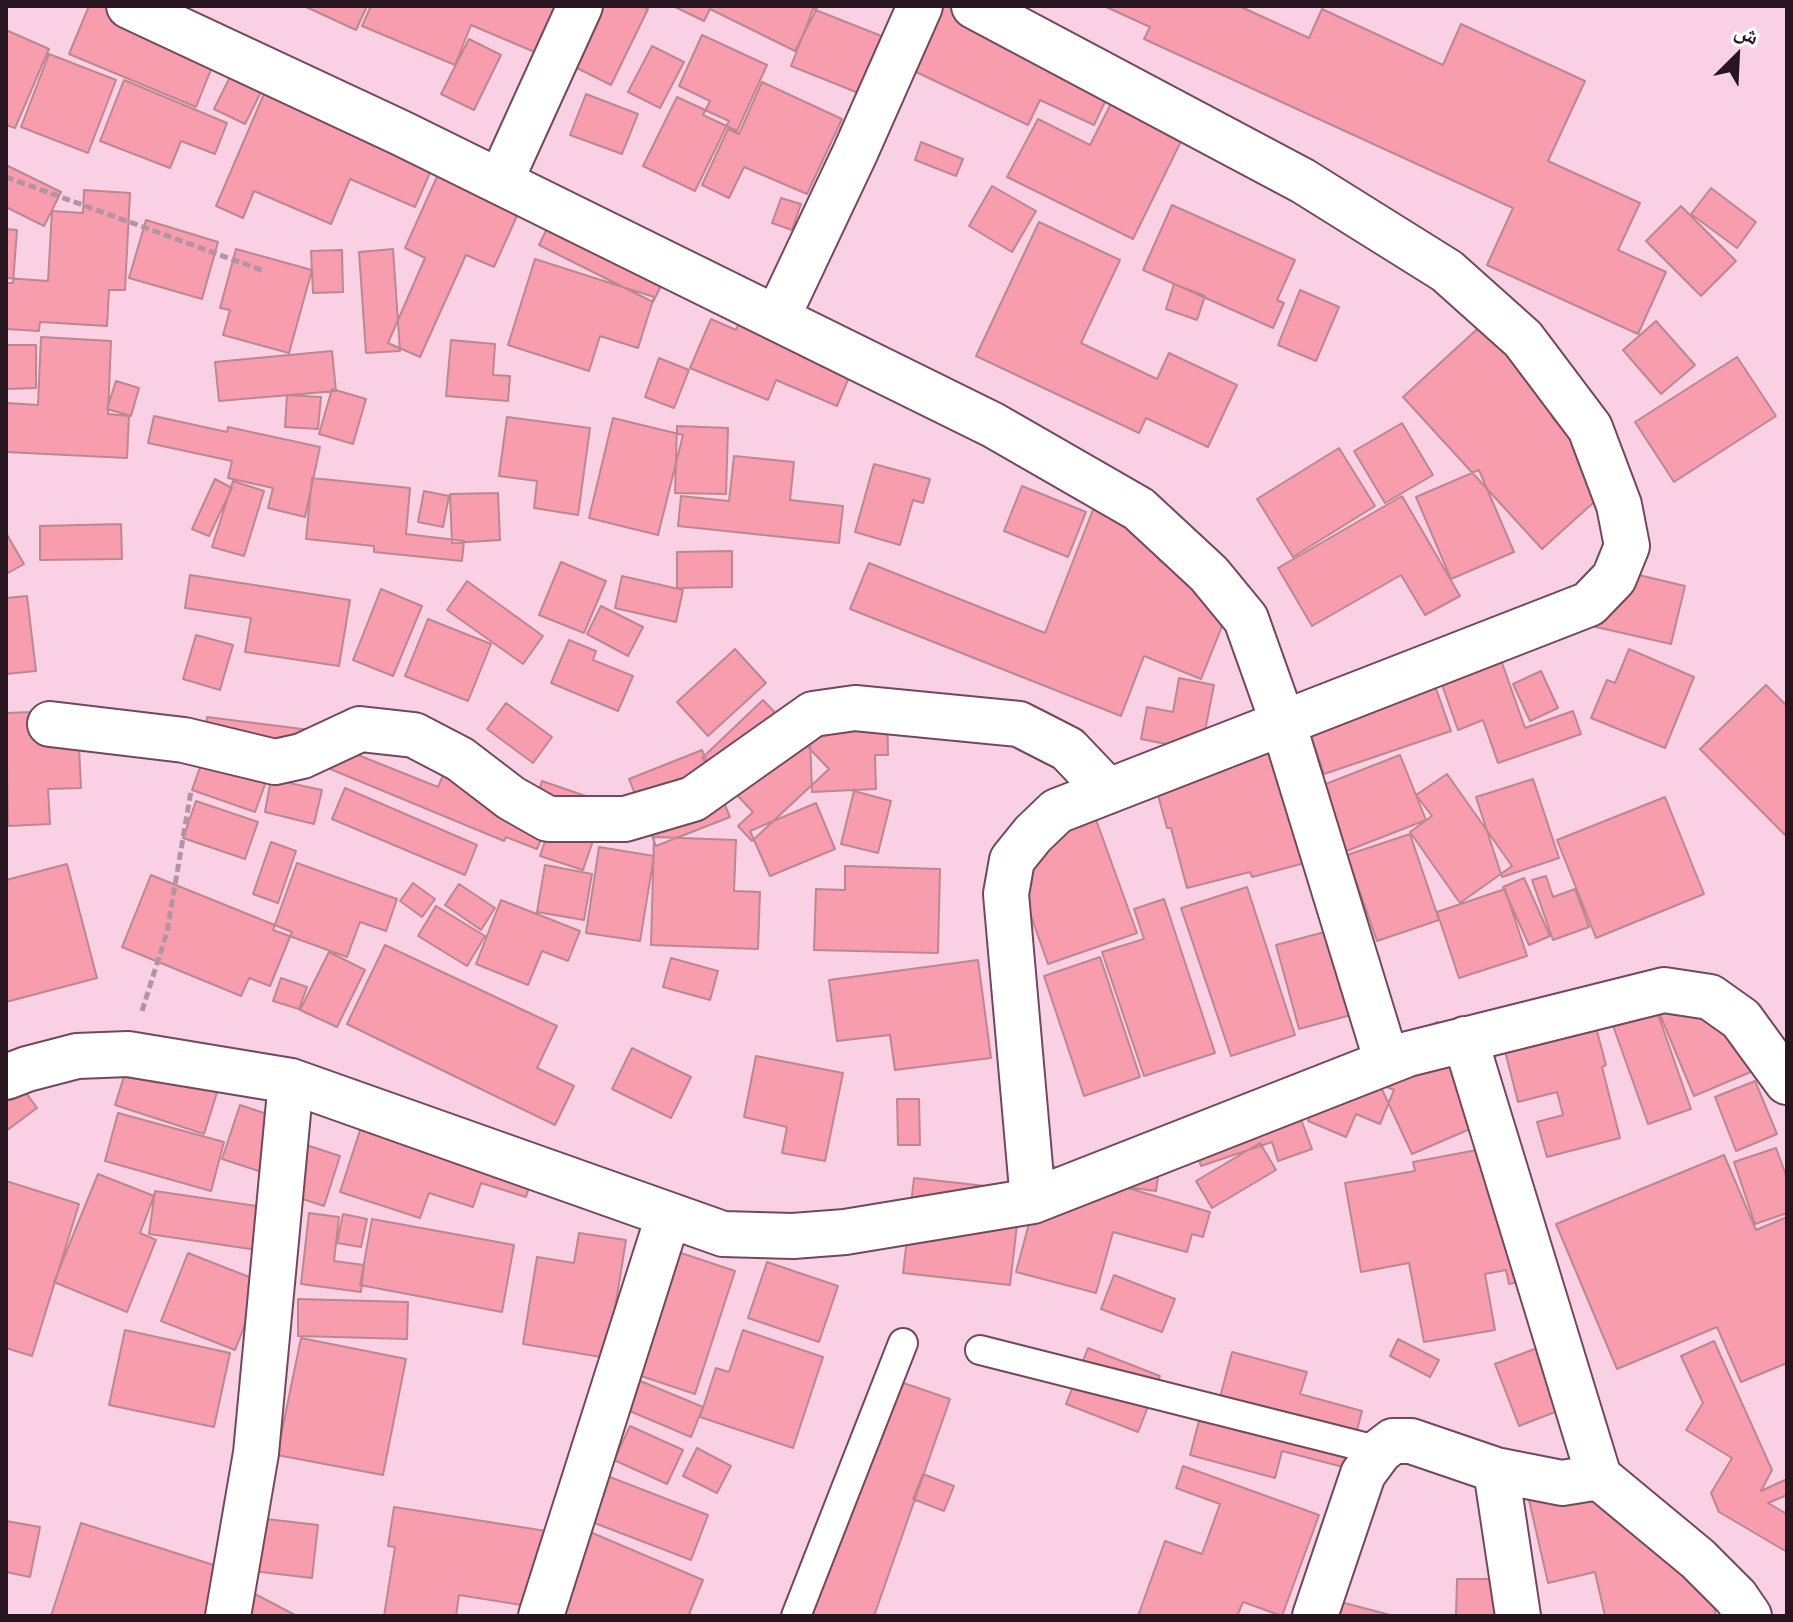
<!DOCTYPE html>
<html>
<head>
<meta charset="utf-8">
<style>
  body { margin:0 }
  #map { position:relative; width:1793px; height:1622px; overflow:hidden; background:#fad1e4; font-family:Roboto,"Noto Naskh Arabic",sans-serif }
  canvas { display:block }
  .frame { position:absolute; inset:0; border:8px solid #27161f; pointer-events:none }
  .north { position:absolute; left:1697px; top:16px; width:80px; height:80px; -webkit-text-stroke:6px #fff; paint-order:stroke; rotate:24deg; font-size:22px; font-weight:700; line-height:32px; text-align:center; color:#27161f }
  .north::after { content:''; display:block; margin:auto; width:28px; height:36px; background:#27161f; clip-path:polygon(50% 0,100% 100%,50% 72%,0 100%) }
</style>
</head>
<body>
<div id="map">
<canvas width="1793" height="1622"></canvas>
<div class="frame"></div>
<div class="north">ش</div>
</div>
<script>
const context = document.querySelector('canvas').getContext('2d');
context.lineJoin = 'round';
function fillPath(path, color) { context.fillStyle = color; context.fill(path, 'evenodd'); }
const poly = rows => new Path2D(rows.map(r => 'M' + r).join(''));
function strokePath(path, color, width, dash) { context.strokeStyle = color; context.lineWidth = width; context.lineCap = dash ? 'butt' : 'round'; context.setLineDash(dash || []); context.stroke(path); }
const building = poly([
  [89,6,123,6,220,47,196,107,69,54,89,6],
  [304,6,367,6,356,30,304,6],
  [371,6,558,6,537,53,471,25,455,65,362,26,371,6],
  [575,6,642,6,648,9,611,85,551,55,575,6],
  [673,6,818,6,795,51,710,9,704,21,673,6],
  [901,6,979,6,1119,72,1094,125,1040,100,1028,125,878,54,901,6],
  [1104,6,1239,6,1309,38,1322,9,1443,65,1461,24,1585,81,1548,161,1640,203,1618,250,1666,272,1638,334,1487,265,1513,208,1144,39,1150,27,1104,6],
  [813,9,884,37,861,94,791,66,813,9],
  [6,30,49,49,15,128,6,125,6,30],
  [702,35,767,65,737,131,703,115,710,101,679,86,702,35],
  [469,39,501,55,474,110,441,94,469,39],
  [652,46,684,62,660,108,628,92,652,46],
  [49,54,116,80,88,153,21,127,49,54],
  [235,67,266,82,245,124,214,109,235,67],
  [273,73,442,145,415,207,350,179,331,224,254,191,243,218,216,206,273,73],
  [124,80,227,123,215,154,181,141,170,168,100,141,124,80],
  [762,82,842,119,807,194,744,167,729,198,702,185,728,129,739,134,762,82],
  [1120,86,1191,121,1133,239,1007,177,1038,119,1090,145,1120,86],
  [586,94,638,114,622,154,570,135,586,94],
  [677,97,729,121,695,191,643,166,677,97],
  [921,142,963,159,956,176,915,160,921,142],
  [449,150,530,187,494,267,466,255,420,357,388,343,425,258,405,248,449,150],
  [6,165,61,192,44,226,6,207,6,165],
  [992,186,1036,211,1012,252,969,226,992,186],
  [1711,188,1756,222,1737,248,1691,214,1711,188],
  [84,190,130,193,125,290,109,290,107,326,40,322,39,331,6,329,6,278,48,281,52,211,83,213,84,190],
  [781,198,801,204,792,230,772,223,781,198],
  [1172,205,1295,260,1277,300,1284,303,1273,328,1143,270,1172,205],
  [1681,206,1736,261,1701,296,1646,241,1681,206],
  [557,208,671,266,653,302,539,245,557,208],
  [146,220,218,242,202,299,129,278,146,220],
  [1039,222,1120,260,1081,343,1157,379,1169,353,1237,385,1208,447,1146,418,1139,433,976,356,1039,222],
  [6,229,17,230,13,283,6,283,6,229],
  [236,249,312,270,289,353,223,335,230,310,220,308,236,249],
  [393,249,400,351,366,353,359,252,393,249],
  [342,250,343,292,313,293,311,251,342,250],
  [535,259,654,297,638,348,600,336,589,371,508,345,535,259],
  [1174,284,1205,296,1197,320,1166,309,1174,284],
  [1300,290,1339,307,1316,361,1278,345,1300,290],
  [745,306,859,353,837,406,776,380,768,400,690,368,711,319,736,330,745,306],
  [1486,321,1564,406,1552,417,1613,485,1542,549,1403,397,1486,321],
  [1656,321,1695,365,1661,394,1623,350,1656,321],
  [41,337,111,341,108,414,129,416,127,458,6,452,6,403,38,405,41,337],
  [451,340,495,344,493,375,510,376,508,401,446,396,451,340],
  [6,345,36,345,36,388,6,389,6,345],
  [332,351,336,391,219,401,215,362,332,351],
  [1737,357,1776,416,1674,482,1635,422,1737,357],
  [659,358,689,370,674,408,645,397,659,358],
  [116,381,139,388,131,416,107,409,116,381],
  [332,389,366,399,353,444,319,434,332,389],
  [287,395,321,397,318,429,285,427,287,395],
  [154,416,227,432,228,427,320,447,305,517,268,508,273,488,228,478,232,461,148,443,154,416],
  [507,417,590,428,578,515,534,508,537,481,499,476,507,417],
  [613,418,683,435,658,535,589,518,613,418],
  [1402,423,1433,475,1385,503,1354,451,1402,423],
  [677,426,728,428,726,494,675,493,677,426],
  [1339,448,1375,506,1293,557,1257,499,1339,448],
  [734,456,794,462,790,500,843,506,839,543,678,526,681,496,729,501,734,456],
  [874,464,930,479,923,503,913,500,900,545,855,532,874,464],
  [1479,470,1514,552,1451,579,1416,497,1479,470],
  [312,478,410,488,406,534,464,541,462,561,374,552,374,546,306,539,312,478],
  [215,479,232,488,209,536,192,529,215,479],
  [233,481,264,491,244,556,212,547,233,481],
  [1022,486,1086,512,1068,557,1004,531,1022,486],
  [424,491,449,496,443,527,418,522,424,491],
  [498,493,500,540,452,543,450,494,498,493],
  [1402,496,1460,596,1425,615,1401,575,1312,626,1278,568,1402,496],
  [1098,497,1172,527,1159,560,1236,591,1201,679,1144,656,1121,716,850,609,869,563,1045,633,1098,497],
  [121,524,122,559,40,560,40,526,121,524],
  [6,533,24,564,6,574,6,533],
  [732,551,732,587,677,588,677,552,732,551],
  [561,562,606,581,584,633,539,615,561,562],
  [1601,566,1685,586,1671,644,1587,625,1601,566],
  [190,575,350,600,339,666,245,652,251,618,185,608,190,575],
  [622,576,683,590,676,622,615,608,622,576],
  [467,581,543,636,523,664,447,610,467,581],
  [381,589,422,606,393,676,353,660,381,589],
  [27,596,36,671,6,674,6,598,27,596],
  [601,606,643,627,628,656,587,634,601,606],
  [428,619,491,644,468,701,405,676,428,619],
  [196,635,233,645,220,690,183,679,196,635],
  [569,640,596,651,593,660,633,676,618,711,551,683,569,640],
  [1494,640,1525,728,1573,711,1581,734,1498,763,1483,720,1458,730,1434,662,1494,640],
  [735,649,766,683,708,736,677,702,735,649],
  [1629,649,1694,677,1665,748,1591,718,1607,680,1615,683,1629,649],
  [1428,666,1451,731,1324,774,1302,709,1428,666],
  [1541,671,1558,708,1530,721,1513,684,1541,671],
  [1179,678,1214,685,1201,751,1141,739,1147,707,1173,712,1179,678],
  [1766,685,1787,706,1787,837,1700,749,1766,685],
  [763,700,829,769,752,841,738,826,753,812,702,758,763,700],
  [506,703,552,737,533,763,487,729,506,703],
  [887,707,888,755,875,755,876,789,812,792,809,709,887,707],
  [347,709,363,716,348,751,438,787,452,754,544,832,537,849,506,837,504,841,323,766,347,709],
  [31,712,32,727,78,726,81,788,48,789,50,824,8,826,6,713,31,712],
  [207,717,326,732,321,772,202,755,207,717],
  [1276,728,1312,861,1252,877,1250,872,1187,888,1171,828,1167,828,1149,762,1276,728],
  [702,750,730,817,656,846,629,779,702,750],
  [205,753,268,776,255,812,192,790,205,753],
  [1400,755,1426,820,1344,852,1318,787,1400,755],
  [1447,774,1512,866,1460,903,1410,832,1432,816,1416,795,1447,774],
  [271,779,322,790,314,824,265,812,271,779],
  [1533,779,1559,858,1502,877,1476,797,1533,779],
  [542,781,606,803,583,870,540,856,551,823,531,816,542,781],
  [345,788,477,845,465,875,332,819,345,788],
  [854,791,891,801,878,853,841,844,854,791],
  [1665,797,1704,894,1596,938,1557,840,1665,797],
  [196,801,258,822,245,859,183,838,196,801],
  [816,803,835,849,770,876,750,831,816,803],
  [1091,806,1137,933,1048,964,1003,837,1091,806],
  [1410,834,1439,920,1377,941,1347,855,1410,834],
  [654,837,736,840,734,891,760,892,758,949,651,945,654,837],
  [271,842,296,851,278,903,253,894,271,842],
  [599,847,654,856,640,941,586,933,599,847],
  [297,863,397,899,386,931,360,922,347,957,273,930,297,863],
  [67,864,97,978,6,1002,6,880,67,864],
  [545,865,592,874,584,920,537,912,545,865],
  [845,866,940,869,938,953,814,950,816,889,845,890,845,866],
  [151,875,292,932,270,986,249,978,241,996,122,947,151,875],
  [1546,876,1553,897,1575,889,1589,927,1553,940,1532,880,1546,876],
  [1524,878,1550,936,1529,945,1503,887,1524,878],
  [413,883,435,899,422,917,400,901,413,883],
  [459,884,495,908,481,930,445,905,459,884],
  [1247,887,1295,1035,1231,1056,1181,908,1247,887],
  [1505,889,1527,956,1459,978,1437,912,1505,889],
  [1164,899,1215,1053,1144,1076,1102,952,1144,939,1134,909,1164,899],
  [501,900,580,931,568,961,542,951,528,985,476,964,501,900],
  [436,906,485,936,467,966,418,936,436,906],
  [1343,927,1366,1011,1299,1029,1276,945,1343,927],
  [385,945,557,1026,537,1068,574,1086,555,1125,347,1024,385,945],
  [329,952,365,970,337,1027,300,1010,329,952],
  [1100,957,1140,1077,1084,1096,1044,976,1100,957],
  [671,958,718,971,710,1000,663,987,671,958],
  [978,960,991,1058,895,1070,890,1035,837,1041,829,980,978,960],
  [1644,974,1691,1109,1648,1124,1600,989,1644,974],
  [281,978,307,987,299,1009,273,1001,281,978],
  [1718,986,1753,1071,1694,1096,1658,1010,1718,986],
  [1594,1020,1606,1065,1602,1067,1620,1138,1547,1157,1537,1122,1563,1115,1557,1092,1518,1102,1503,1043,1594,1020],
  [1438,1022,1484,1123,1412,1154,1366,1055,1438,1022],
  [632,1048,691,1077,671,1118,612,1089,632,1048],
  [131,1054,220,1083,204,1134,115,1105,131,1054],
  [756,1056,843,1073,825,1161,782,1153,787,1127,744,1117,756,1056],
  [1332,1064,1394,1090,1380,1124,1356,1114,1346,1137,1308,1121,1332,1064],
  [6,1065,37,1108,6,1131,6,1065],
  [1755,1081,1777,1134,1736,1151,1715,1097,1755,1081],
  [1293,1098,1312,1149,1278,1161,1272,1142,1201,1166,1190,1134,1293,1098],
  [897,1099,919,1099,920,1145,898,1145,897,1099],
  [240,1105,285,1120,268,1174,222,1159,240,1105],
  [118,1113,224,1142,211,1191,105,1161,118,1113],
  [365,1115,534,1170,526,1197,481,1183,473,1207,429,1193,420,1218,340,1192,365,1115],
  [285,1138,340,1156,324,1206,269,1188,285,1138],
  [1260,1143,1276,1170,1212,1208,1196,1181,1260,1143],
  [1493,1147,1519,1282,1509,1284,1506,1270,1485,1274,1495,1330,1424,1342,1409,1263,1361,1272,1345,1183,1415,1171,1413,1162,1493,1147],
  [1776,1148,1787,1178,1787,1213,1755,1224,1734,1162,1776,1148],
  [1724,1155,1756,1230,1787,1217,1787,1363,1741,1382,1717,1327,1617,1369,1556,1224,1724,1155],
  [1160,1163,1156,1191,1109,1185,1160,1163],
  [1045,1164,1210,1212,1203,1237,1192,1234,1187,1252,1113,1232,1096,1293,1016,1272,1045,1164],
  [98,1174,154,1196,140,1233,156,1240,127,1312,54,1282,98,1174],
  [914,1178,1021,1190,1010,1285,903,1273,914,1178],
  [6,1181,79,1204,32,1356,6,1348,6,1181],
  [155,1191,270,1208,264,1251,149,1234,155,1191],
  [309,1213,339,1217,334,1261,364,1265,361,1292,301,1284,309,1213],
  [343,1214,367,1219,361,1247,337,1243,343,1214],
  [372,1219,514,1245,502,1312,360,1285,372,1219],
  [579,1233,626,1240,607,1358,523,1344,537,1257,574,1263,579,1233],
  [660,1246,735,1271,695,1394,641,1376,659,1319,638,1312,660,1246],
  [188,1253,262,1282,235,1350,161,1321,188,1253],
  [767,1262,838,1286,819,1342,748,1318,767,1262],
  [1114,1275,1175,1299,1162,1332,1101,1309,1114,1275],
  [298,1299,408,1302,407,1339,298,1336,298,1299],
  [125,1330,230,1353,214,1427,109,1405,125,1330],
  [743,1330,823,1357,793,1448,700,1417,716,1368,729,1372,743,1330],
  [301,1338,406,1359,383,1475,277,1455,301,1338],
  [1398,1339,1439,1360,1430,1377,1390,1356,1398,1339],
  [1561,1339,1586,1400,1519,1426,1495,1364,1561,1339],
  [1714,1341,1772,1470,1761,1491,1787,1479,1787,1495,1768,1503,1787,1514,1787,1552,1719,1512,1711,1493,1732,1458,1686,1430,1703,1403,1681,1356,1714,1341],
  [1088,1348,1160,1376,1138,1432,1066,1404,1088,1348],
  [1232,1352,1307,1372,1300,1394,1362,1411,1347,1468,1282,1451,1275,1478,1190,1455,1199,1421,1213,1424,1232,1352],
  [889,1378,950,1399,874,1616,805,1616,889,1378],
  [638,1380,703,1407,691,1437,625,1409,638,1380],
  [630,1426,683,1450,667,1484,614,1460,630,1426],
  [697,1448,731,1466,717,1493,683,1476,697,1448],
  [1183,1466,1319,1515,1282,1616,1243,1602,1237,1616,1138,1616,1165,1541,1202,1554,1220,1504,1176,1488,1183,1466],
  [602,1474,708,1515,691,1560,584,1519,602,1474],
  [923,1474,954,1486,944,1511,913,1499,923,1474],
  [1623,1479,1701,1546,1716,1616,1605,1616,1595,1572,1548,1583,1529,1500,1623,1479],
  [394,1507,546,1531,534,1607,459,1595,456,1616,384,1616,395,1547,388,1546,394,1507],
  [258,1518,318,1525,312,1578,252,1571,258,1518],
  [6,1521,40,1527,30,1577,6,1572,6,1521],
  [81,1523,220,1567,205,1616,51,1616,81,1523],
  [590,1532,703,1580,689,1614,695,1616,554,1616,590,1532],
  [1457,1579,1501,1579,1500,1616,1456,1616,1457,1579],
  [255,1594,295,1615,295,1616,244,1616,255,1594],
  [1314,1595,1394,1616,1309,1616,1314,1595]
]);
const path = poly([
  [6,177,264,271],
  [142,1011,167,932,191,791]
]);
const lane = poly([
  [980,1350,1380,1451],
  [796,1616,903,1343]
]);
const street = poly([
  [129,6,401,133,993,425,1139,509,1209,574,1246,619,1283,723,1387,1062],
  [500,182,580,6],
  [777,318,855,153,920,6],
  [50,724,184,740,275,762,302,756,360,729,414,735,460,759,511,798,548,819,625,819,693,799,813,714,855,708,1019,724,1068,749,1108,791],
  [1465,1039,1599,1477,1698,1559,1736,1597,1749,1616],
  [6,1077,27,1069,77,1056,128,1054,291,1081,723,1234,793,1236,845,1232,1033,1201,1006,894,1012,860,1033,834,1057,811,1589,604,1614,578,1627,546,1619,505,1590,428,1523,339,1447,271,1303,181,974,6],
  [1033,1201,1408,1054,1664,990,1710,997,1741,1019,1787,1082],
  [1496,1470,1518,1616],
  [228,1616,256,1453,291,1081],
  [541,1616,668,1217],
  [1315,1616,1363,1474,1380,1451,1393,1441,1411,1441,1496,1470,1562,1483,1599,1477]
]);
fillPath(building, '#f89dad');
strokePath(building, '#bc8790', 2);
strokePath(lane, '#72485d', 32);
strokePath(street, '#72485d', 48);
strokePath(path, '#b493a3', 5, [8, 4]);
strokePath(lane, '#fff', 28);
strokePath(street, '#fff', 44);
</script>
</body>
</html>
